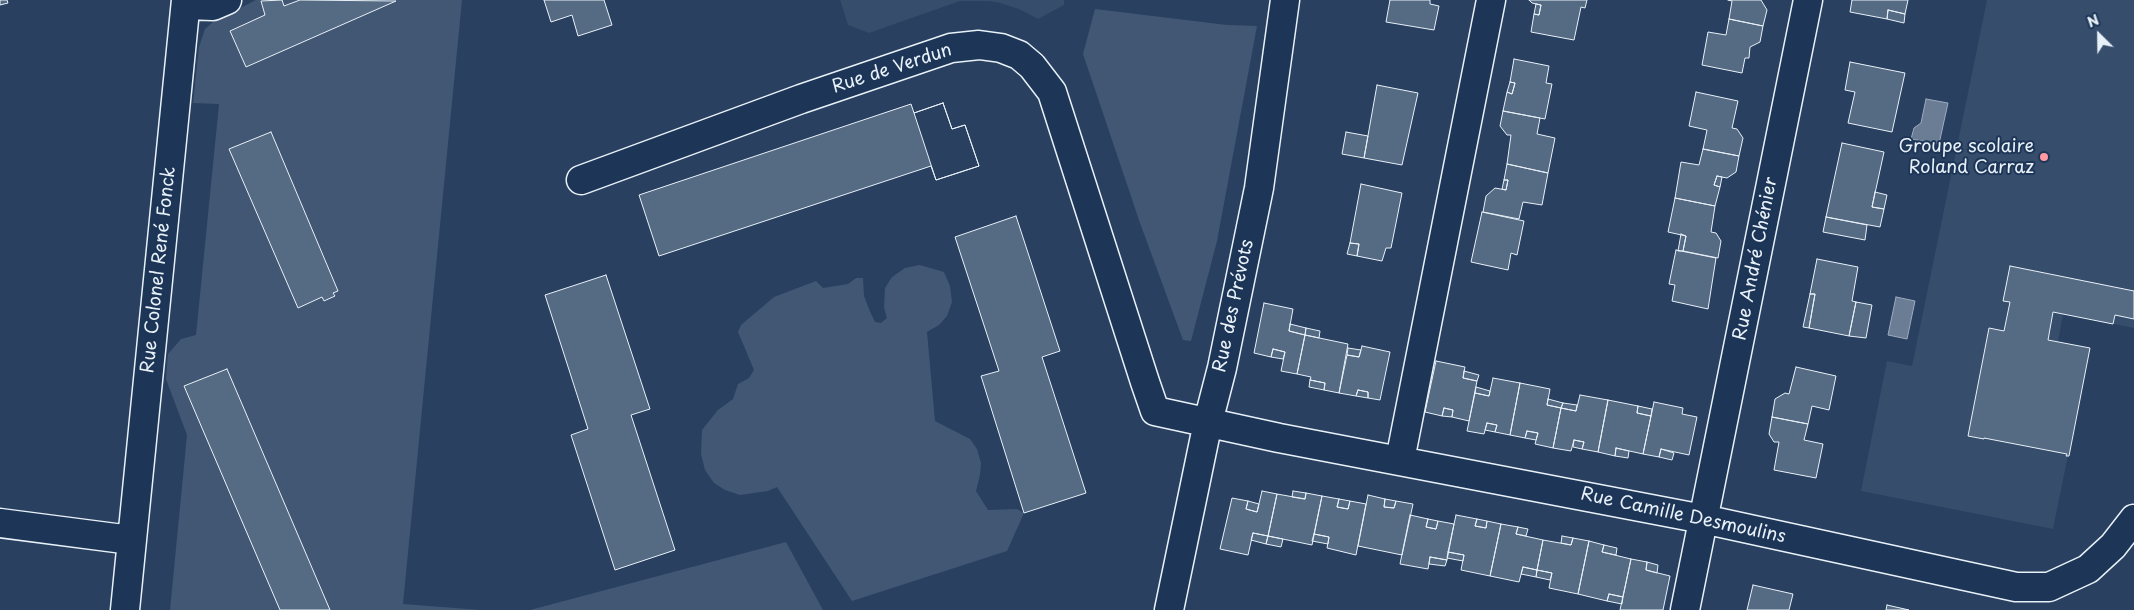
<!DOCTYPE html>
<html>
<head>
<meta charset="utf-8">
<style>
  body { margin:0 }
  #map { position:relative; width:2134px; height:610px; overflow:hidden; background:#294061; font-family:"Playpen Sans",sans-serif }
  canvas { display:block }
  .north { position:absolute; left:2074px; top:10px; width:50px; height:50px; -webkit-text-stroke:4px #1d3557; paint-order:stroke; rotate:337deg; font-size:14px; font-weight:700; line-height:20px; text-align:center; color:#e8f1f8 }
  .north::after { content:''; display:block; margin:auto; width:18px; height:22px; background:#e8f1f8; clip-path:polygon(50% 0,100% 100%,50% 72%,0 100%) }
</style>
</head>
<body>
<div id="map">
<canvas width="2134" height="610"></canvas>
<div class="north">N</div>
</div>
<script>
const context = document.querySelector('canvas').getContext('2d');
context.lineJoin = 'round';
function fillPath(path, color) { context.fillStyle = color; context.fill(path, 'evenodd'); }
const poly = rows => new Path2D(rows.map(r => 'M' + r).join(''));
function strokePath(path, color, width, dash) { context.strokeStyle = color; context.lineWidth = width; context.lineCap = dash ? 'butt' : 'round'; context.setLineDash(dash || []); context.stroke(path); }
function write(font, color, halo, rows, align = 'center') {
  context.font = font + ' "Playpen Sans",sans-serif'; context.lineWidth = 4; context.setLineDash([]); context.textBaseline = 'middle'; context.strokeStyle = halo; context.fillStyle = color; for (const [text, x, y, turn = 0] of rows) {
    context.save(); context.translate(x, y); context.rotate((+turn || 0) * Math.PI / 180); context.textAlign = isNaN(turn) ? turn : align; if (halo) context.strokeText(text, 0, 0); context.fillText(text, 0, 0); context.restore();
  }
}
const built = poly([
  [840,0,1064,0,1064,5,1038,19,1019,9,1000,3,989,1,960,1,869,33,848,25],
  [1987,0,2134,0,2134,328,2063,314,2058,342,2090,348,2053,529,1861,491,1887,361,1912,366]
]);
const green = poly([
  [256,0,462,0,403,604,481,610,170,610,187,435,166,379,168,354,181,339,196,335,219,104,193,103,199,47,205,29,213,22],
  [1095,9,1227,25,1257,26,1217,241,1191,341,1183,340,1140,223,1083,54],
  [920,265,944,272,950,286,952,302,947,316,939,325,927,332,935,421,970,439,977,449,981,463,980,475,976,491,988,510,1017,509,1024,513,1007,551,852,601,777,487,768,491,740,495,725,490,714,483,705,470,701,454,702,430,718,410,733,399,738,384,749,378,754,370,738,332,741,325,774,297,816,281,823,288,848,284,856,278,863,278,864,296,869,309,875,322,881,323,887,318,884,308,885,288,892,277,905,268],
  [786,542,823,610,530,610]
]);
const water = poly([
  [1926,99,1948,103,1939,144,1911,139,1914,128,1921,123,1926,99],
  [1896,297,1915,301,1907,339,1888,335,1896,297]
]);
const building = poly([
  [0,0,7,0,8,3,0,5,0,0],
  [282,0,284,6,300,0,396,1,246,67,230,31,265,15,261,1,282,0],
  [544,0,604,0,612,25,578,36,572,15,551,22,544,0],
  [1390,0,1430,0,1430,4,1439,6,1434,30,1386,22,1390,0],
  [1529,0,1587,0,1585,8,1581,7,1574,40,1531,32,1534,14,1539,15,1541,5,1532,3,1529,0],
  [1728,0,1761,0,1767,10,1763,26,1729,19,1732,1,1728,0],
  [1852,0,1908,0,1905,14,1888,10,1887,19,1850,12,1852,0],
  [1536,4,1541,5,1539,15,1534,14,1536,4],
  [1888,10,1905,14,1904,23,1887,19,1888,10],
  [1729,19,1763,26,1760,42,1750,47,1749,58,1745,58,1742,73,1702,65,1708,32,1726,35,1729,19],
  [1514,59,1549,66,1546,83,1552,84,1545,119,1503,111,1507,92,1512,94,1515,83,1510,82,1514,59],
  [1850,62,1905,73,1892,132,1848,123,1855,92,1845,90,1850,62],
  [1510,82,1515,83,1512,94,1507,92,1510,82],
  [1377,85,1418,93,1402,165,1364,158,1377,85],
  [1696,92,1738,101,1732,128,1737,129,1743,138,1739,156,1703,149,1707,130,1689,126,1696,92],
  [943,103,952,129,965,125,979,166,936,180,931,166,659,256,639,195,911,104,914,113,943,103],
  [943,103,952,129,965,125,979,166,936,180,914,113,943,103],
  [1503,111,1540,118,1537,134,1555,138,1548,173,1507,164,1511,135,1507,135,1500,126,1503,111],
  [271,132,338,291,333,293,335,296,324,301,322,297,298,308,229,149,271,132],
  [1346,132,1368,136,1364,158,1342,154,1346,132],
  [1842,143,1884,152,1872,207,1884,209,1880,227,1826,217,1842,143],
  [1703,149,1739,156,1736,172,1727,178,1717,176,1714,185,1720,187,1715,206,1675,198,1681,162,1699,165,1703,149],
  [1507,164,1548,173,1542,205,1523,202,1519,219,1483,212,1486,196,1495,188,1506,190,1508,180,1504,180,1507,164],
  [1717,176,1722,177,1720,187,1714,185,1717,176],
  [1504,180,1508,180,1506,190,1502,189,1504,180],
  [1361,184,1402,193,1391,248,1386,248,1382,261,1357,256,1359,244,1350,243,1361,184],
  [1875,192,1887,195,1884,209,1872,207,1875,192],
  [1675,198,1715,206,1711,232,1716,233,1721,241,1718,258,1683,251,1686,236,1668,232,1675,198],
  [1482,212,1524,221,1517,255,1511,253,1508,270,1471,262,1482,212],
  [1016,216,1060,351,1042,357,1086,493,1024,513,981,376,999,371,955,237,1016,216],
  [1826,217,1867,225,1865,240,1823,232,1826,217],
  [1681,234,1686,236,1683,251,1678,251,1681,234],
  [1350,243,1359,244,1357,256,1347,254,1350,243],
  [1676,250,1716,258,1708,309,1672,301,1675,285,1669,284,1676,250],
  [1817,259,1858,267,1852,301,1856,302,1849,336,1809,328,1815,294,1810,294,1817,259],
  [2010,266,2134,291,2134,319,2115,315,2113,324,2053,312,2048,340,2090,348,2069,456,2066,456,2067,454,1984,438,1984,439,1968,436,1989,328,2004,331,2010,302,2003,301,2010,266],
  [606,275,650,409,631,415,675,550,615,570,571,435,588,429,545,295,606,275],
  [1810,294,1815,294,1809,328,1803,327,1810,294],
  [1856,302,1872,305,1866,338,1849,336,1856,302],
  [1264,303,1293,309,1289,331,1305,335,1297,374,1281,371,1285,352,1273,349,1271,357,1254,353,1264,303],
  [1290,324,1306,328,1305,335,1289,331,1290,324],
  [1306,328,1320,331,1319,338,1305,335,1306,328],
  [1305,335,1348,344,1339,393,1324,390,1325,383,1310,380,1311,377,1297,374,1305,335],
  [1362,346,1390,352,1380,400,1368,398,1368,392,1358,390,1356,396,1339,393,1347,355,1359,357,1362,346],
  [1348,348,1361,350,1359,357,1347,355,1348,348],
  [1273,349,1285,352,1283,359,1271,357,1273,349],
  [1436,361,1465,367,1463,378,1477,381,1469,421,1452,417,1453,410,1444,408,1442,416,1425,412,1436,361],
  [1796,367,1836,376,1829,410,1812,406,1808,424,1772,417,1775,399,1785,393,1789,394,1796,367],
  [227,369,330,610,280,610,184,386,227,369],
  [1464,371,1479,375,1477,381,1463,378,1464,371],
  [1493,378,1520,383,1510,435,1495,432,1497,425,1487,423,1484,434,1467,431,1475,393,1489,396,1493,378],
  [1310,380,1325,383,1324,390,1309,387,1310,380],
  [1520,383,1550,389,1547,405,1561,408,1553,448,1535,444,1538,433,1527,431,1525,438,1510,435,1520,383],
  [1476,387,1490,391,1489,396,1475,393,1476,387],
  [1358,390,1368,392,1368,398,1356,396,1358,390],
  [1580,395,1608,400,1598,452,1582,449,1584,442,1574,440,1571,451,1553,448,1561,408,1576,411,1580,395],
  [1548,399,1563,403,1561,408,1547,405,1548,399],
  [1608,400,1638,406,1637,413,1651,416,1643,454,1616,448,1615,456,1598,452,1608,400],
  [1654,402,1683,408,1682,414,1697,417,1689,455,1661,449,1659,457,1643,454,1654,402],
  [1563,403,1577,405,1576,411,1561,408,1563,403],
  [1638,406,1652,409,1651,416,1637,413,1638,406],
  [1444,408,1453,410,1452,417,1442,416,1444,408],
  [1772,417,1808,424,1804,440,1823,444,1816,478,1774,470,1779,442,1774,442,1769,434,1772,417],
  [1487,423,1497,425,1495,432,1485,430,1487,423],
  [1527,431,1538,433,1536,440,1525,438,1527,431],
  [1574,440,1584,442,1582,449,1573,447,1574,440],
  [1616,448,1629,451,1628,458,1615,456,1616,448],
  [1661,449,1674,453,1672,460,1659,457,1661,449],
  [1262,491,1277,494,1268,536,1253,533,1248,555,1220,549,1232,498,1248,501,1246,509,1257,512,1262,491],
  [1293,491,1306,493,1305,499,1292,497,1293,491],
  [1306,493,1322,496,1312,545,1268,536,1277,494,1305,499,1306,493],
  [1368,495,1385,499,1384,507,1394,508,1396,501,1413,504,1402,555,1358,546,1368,495],
  [1322,496,1339,499,1337,507,1348,509,1350,501,1366,504,1356,555,1327,548,1329,537,1314,534,1322,496],
  [1339,499,1350,501,1348,509,1337,507,1339,499],
  [1385,499,1396,501,1394,508,1384,507,1385,499],
  [1248,501,1259,504,1257,512,1246,509,1248,501],
  [1410,515,1428,519,1426,527,1436,529,1438,521,1454,524,1447,560,1430,557,1428,569,1400,564,1410,515],
  [1456,515,1477,519,1475,526,1486,528,1487,521,1501,524,1490,576,1461,570,1464,555,1448,552,1456,515],
  [1428,519,1438,521,1436,529,1426,527,1428,519],
  [1477,519,1487,521,1486,528,1475,526,1477,519],
  [1501,524,1518,527,1516,534,1543,540,1537,570,1523,567,1519,582,1490,576,1501,524],
  [1518,527,1528,529,1526,536,1516,534,1518,527],
  [1253,533,1268,536,1266,544,1251,540,1253,533],
  [1314,534,1329,537,1328,544,1312,541,1314,534],
  [1268,536,1283,539,1281,547,1266,544,1268,536],
  [1562,536,1573,538,1571,545,1561,543,1562,536],
  [1573,538,1589,541,1578,594,1549,588,1552,573,1537,570,1543,540,1571,545,1573,538],
  [1589,541,1604,545,1602,552,1631,559,1623,597,1609,594,1607,601,1578,594,1589,541],
  [1604,545,1617,548,1616,555,1602,552,1604,545],
  [1448,552,1464,555,1463,561,1447,558,1448,552],
  [1430,557,1447,560,1445,566,1429,564,1430,557],
  [1631,559,1647,562,1646,570,1670,576,1663,610,1620,610,1631,559],
  [1647,562,1658,565,1657,573,1646,570,1647,562],
  [1523,567,1537,570,1536,577,1521,574,1523,567],
  [1537,570,1552,573,1550,580,1536,577,1537,570],
  [1753,585,1793,594,1789,610,1747,610,1753,585],
  [1609,594,1623,597,1622,604,1607,601,1609,594],
  [1887,605,1909,610,1886,610,1887,605]
]);
const street = poly([
  [186,5,213,6,227,0],
  [581,180,801,99,951,48,979,45,1001,48,1019,55,1032,66,1052,92,1145,382,1155,411,1279,438,1703,519,2016,587,2049,587,2088,569,2113,546,2134,519],
  [1400,460,1491,0],
  [0,523,131,540],
  [125,610,186,0],
  [1169,610,1208,422,1222,368,1259,188,1285,0],
  [1685,610,1808,0]
]);
const markers = [
  [2044,157,5,"#ff9aa2"]
];
const streetNames = [
  ["Rue de Verdun",892,69,-18],
  ["Rue André Chénier",1756,259,-79],
  ["Rue Colonel René Fonck",159,270,-84],
  ["Rue des Prévots",1234,306,-78],
  ["Rue Camille Desmoulins",1683,516,12]
];
const poiNames = [
  ["Groupe scolaire",2034,147],
  ["Roland Carraz",2034,168]
];
fillPath(built, '#364d6b');
fillPath(green, '#415774');
fillPath(water, '#6b7c95');
strokePath(water, '#9dabbd', 1);
fillPath(building, '#556a83');
strokePath(building, '#e8f1f8', 1);
strokePath(street, '#e8f1f8', 31);
strokePath(street, '#1d3557', 28);
for (const [x, y, r, color] of markers) { const dot = new Path2D(); dot.arc(x, y, r, 0, 2 * Math.PI); context.fillStyle = color; context.fill(dot); strokePath(dot, '#1d3557', 2); }
write('18px', '#e8f1f8', '#1d3557', streetNames);
write('18px', '#e8f1f8', '#1d3557', poiNames, 'right');
</script>
</body>
</html>
